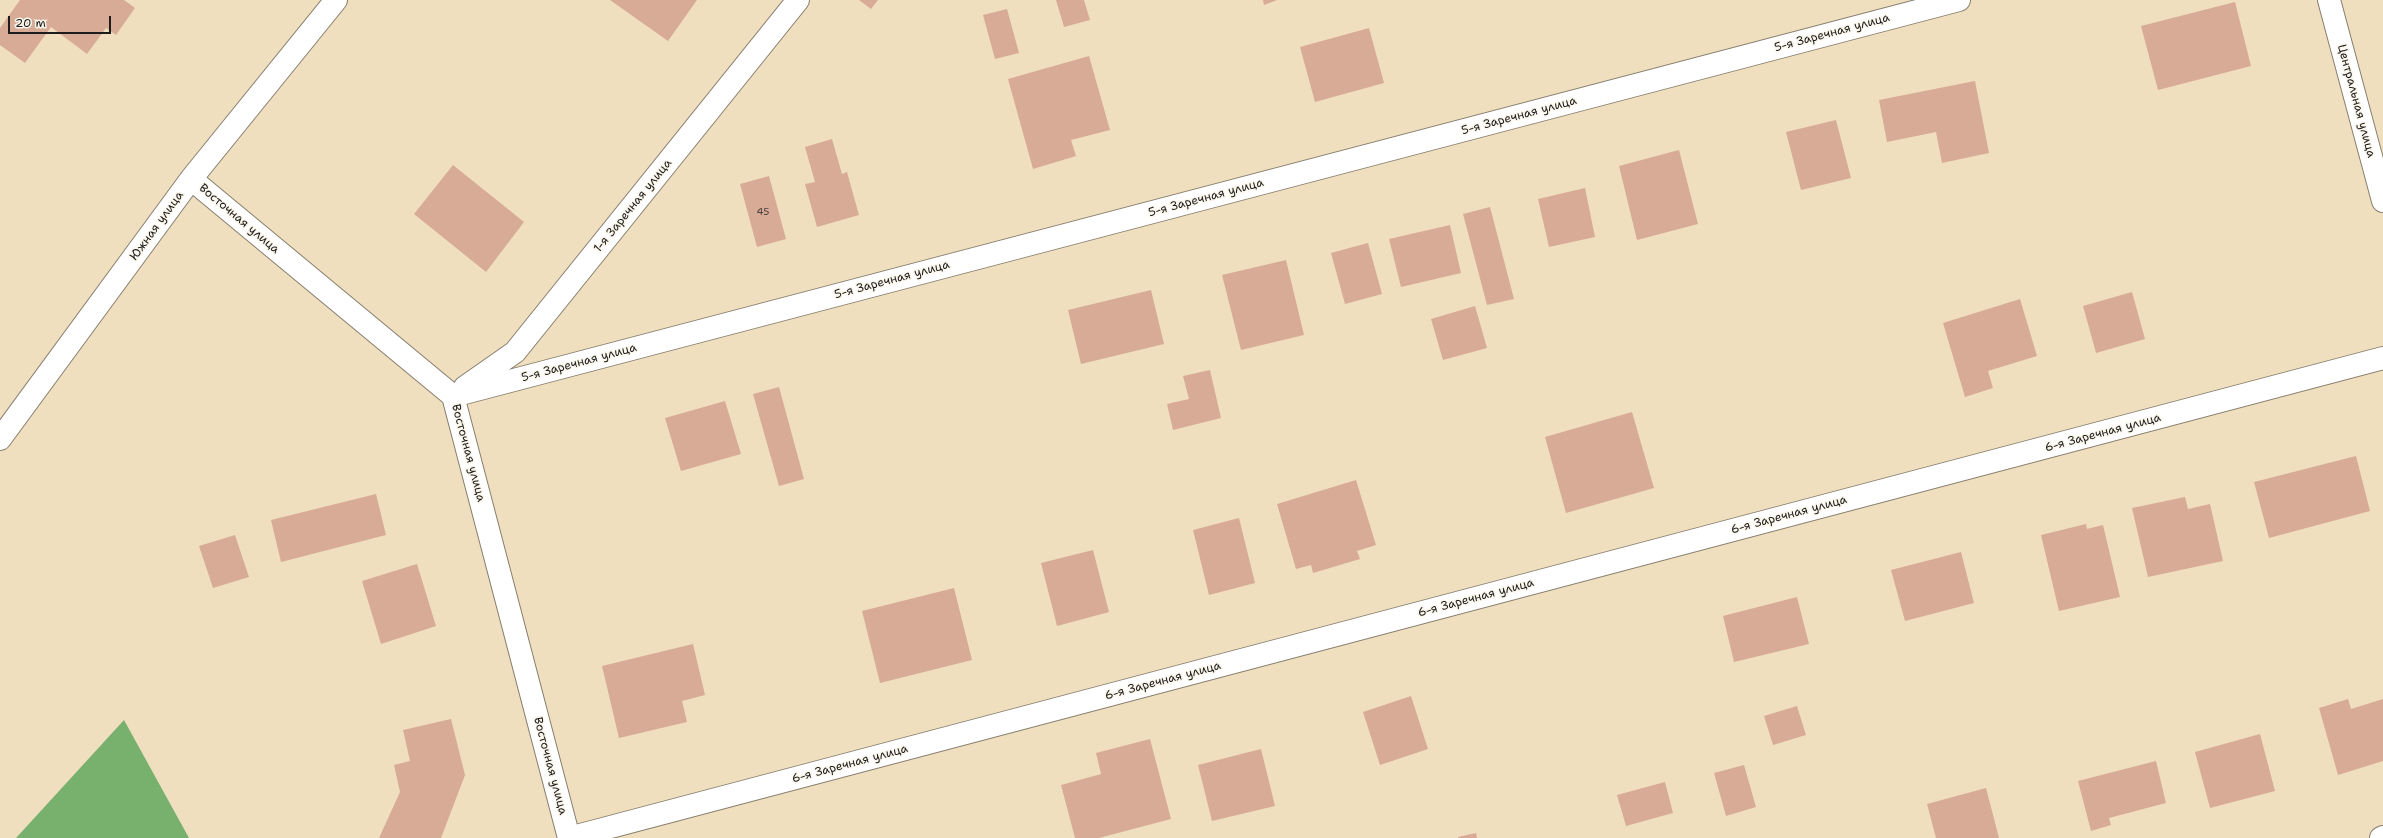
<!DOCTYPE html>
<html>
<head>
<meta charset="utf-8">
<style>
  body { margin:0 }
  #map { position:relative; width:2383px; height:838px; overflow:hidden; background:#f0dfbf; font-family:"Shantell Sans",sans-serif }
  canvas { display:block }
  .scale { position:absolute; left:8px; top:16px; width:103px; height:18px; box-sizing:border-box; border:2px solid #1c1c1c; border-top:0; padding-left:5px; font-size:12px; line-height:14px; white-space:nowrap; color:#1c1c1c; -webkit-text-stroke:3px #fbf7ec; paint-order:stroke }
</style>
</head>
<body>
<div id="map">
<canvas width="2383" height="838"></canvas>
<div class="scale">20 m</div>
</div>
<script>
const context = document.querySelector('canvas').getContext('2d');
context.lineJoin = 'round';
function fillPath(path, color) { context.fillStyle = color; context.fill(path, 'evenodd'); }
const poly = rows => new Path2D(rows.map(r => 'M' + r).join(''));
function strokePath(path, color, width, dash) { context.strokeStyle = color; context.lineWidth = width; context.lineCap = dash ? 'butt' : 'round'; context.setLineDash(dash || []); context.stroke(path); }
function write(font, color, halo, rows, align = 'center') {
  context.font = font + ' "Shantell Sans",sans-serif'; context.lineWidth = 3; context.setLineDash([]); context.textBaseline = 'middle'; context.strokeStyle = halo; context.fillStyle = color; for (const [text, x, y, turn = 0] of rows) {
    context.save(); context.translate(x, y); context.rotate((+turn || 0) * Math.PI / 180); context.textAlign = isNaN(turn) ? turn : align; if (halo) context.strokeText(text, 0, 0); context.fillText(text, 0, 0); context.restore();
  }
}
const forest = poly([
  [124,720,189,838,16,838]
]);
const building = poly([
  [20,0,124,0,135,8,116,35,106,28,87,54,51,27,25,63,0,45,0,28],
  [610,0,697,0,668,41],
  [859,0,878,0,871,9],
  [1056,0,1084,0,1090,20,1064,27],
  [1263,0,1277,0,1264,5],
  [2235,2,2251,66,2158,90,2141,26],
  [1007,9,1019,53,995,59,983,15],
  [1369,28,1384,83,1315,102,1300,47],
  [1089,56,1110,130,1071,140,1076,156,1033,169,1008,79],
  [1975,81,1989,153,1942,163,1936,132,1887,142,1879,100],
  [1836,120,1851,178,1801,190,1786,132],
  [832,139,842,174,847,172,859,215,817,227,805,184,815,182,805,147],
  [1679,150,1698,224,1637,240,1619,166],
  [453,165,524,222,486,272,414,214],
  [769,176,786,239,757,247,740,184],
  [1585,188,1595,237,1549,247,1538,199],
  [1490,207,1514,299,1487,305,1463,214],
  [1450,225,1461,273,1401,287,1389,239],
  [1368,243,1382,294,1345,304,1331,253],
  [1286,260,1304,335,1241,350,1222,275],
  [1151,290,1164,344,1081,364,1068,310],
  [2132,292,2145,339,2096,353,2083,306],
  [2020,299,2037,356,1988,371,1993,388,1965,397,1943,323],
  [1475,306,1487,348,1443,360,1431,319],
  [1210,370,1221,418,1173,430,1167,404,1189,399,1183,376],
  [779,387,804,479,779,486,753,394],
  [725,401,741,454,681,471,665,418],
  [1632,412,1654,488,1566,513,1545,437],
  [2356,456,2370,511,2269,538,2254,482],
  [1356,480,1376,545,1357,551,1360,559,1313,573,1311,565,1296,569,1277,504],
  [376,494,386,535,281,562,271,520],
  [2185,497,2188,509,2210,504,2223,561,2148,577,2132,508],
  [1239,518,1255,583,1209,595,1193,530],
  [2086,524,2087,529,2103,525,2120,597,2059,611,2041,535],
  [235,535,249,577,213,588,199,546],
  [1093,550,1109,612,1057,626,1041,563],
  [1961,552,1974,603,1905,621,1891,570],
  [417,564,436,626,381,644,362,581],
  [954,588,972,660,880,683,862,611],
  [1797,597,1809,644,1734,662,1723,616],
  [693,644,705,695,682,701,687,722,619,738,602,666],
  [1411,696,1428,749,1380,765,1363,712],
  [2348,699,2351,709,2383,699,2383,761,2338,775,2319,708],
  [1797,706,1806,735,1773,745,1764,716],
  [451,719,465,775,441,838,379,838,400,792,394,765,410,761,403,730],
  [2260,734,2275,791,2210,808,2195,752],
  [1150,739,1171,819,1099,838,1075,838,1061,785,1101,774,1096,753],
  [1261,749,1275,806,1212,821,1198,765],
  [2156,761,2166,803,2109,818,2111,825,2091,831,2078,781],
  [1744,765,1756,807,1726,816,1714,773],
  [1665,782,1673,813,1626,826,1617,795],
  [1986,788,1999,838,1936,838,1927,804],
  [1476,833,1477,838,1458,838,1458,837]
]);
const minor = poly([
  [2329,0,2383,201],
  [191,179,453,396,569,838],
  [465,387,515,352,798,0],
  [453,396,1959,0],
  [0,439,191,179,336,0],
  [569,838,2383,358],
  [2381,838,2383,837]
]);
const numberNames = [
  ["45",763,212]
];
const streetNames = [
  ["5-я Заречная улица",1832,33,-15],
  ["Центральная улица",2356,101,75],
  ["5-я Заречная улица",1519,116,-15],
  ["5-я Заречная улица",1206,198,-15],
  ["1-я Заречная улица",633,206,-51],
  ["Восточная улица",239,219,40],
  ["Южная улица",157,226,-54],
  ["5-я Заречная улица",892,280,-15],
  ["5-я Заречная улица",579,363,-15],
  ["6-я Заречная улица",2103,433,-15],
  ["Восточная улица",468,453,75],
  ["6-я Заречная улица",1789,515,-15],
  ["6-я Заречная улица",1476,598,-15],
  ["6-я Заречная улица",1163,681,-15],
  ["6-я Заречная улица",850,764,-15],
  ["Восточная улица",550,766,75]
];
fillPath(forest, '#78b06e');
fillPath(building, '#d7ab95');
strokePath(minor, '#867e6e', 24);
strokePath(minor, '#fff', 22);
write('10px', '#4b403a', null, numberNames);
write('12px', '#1c1c1c', '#fbf7ec', streetNames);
</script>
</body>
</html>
